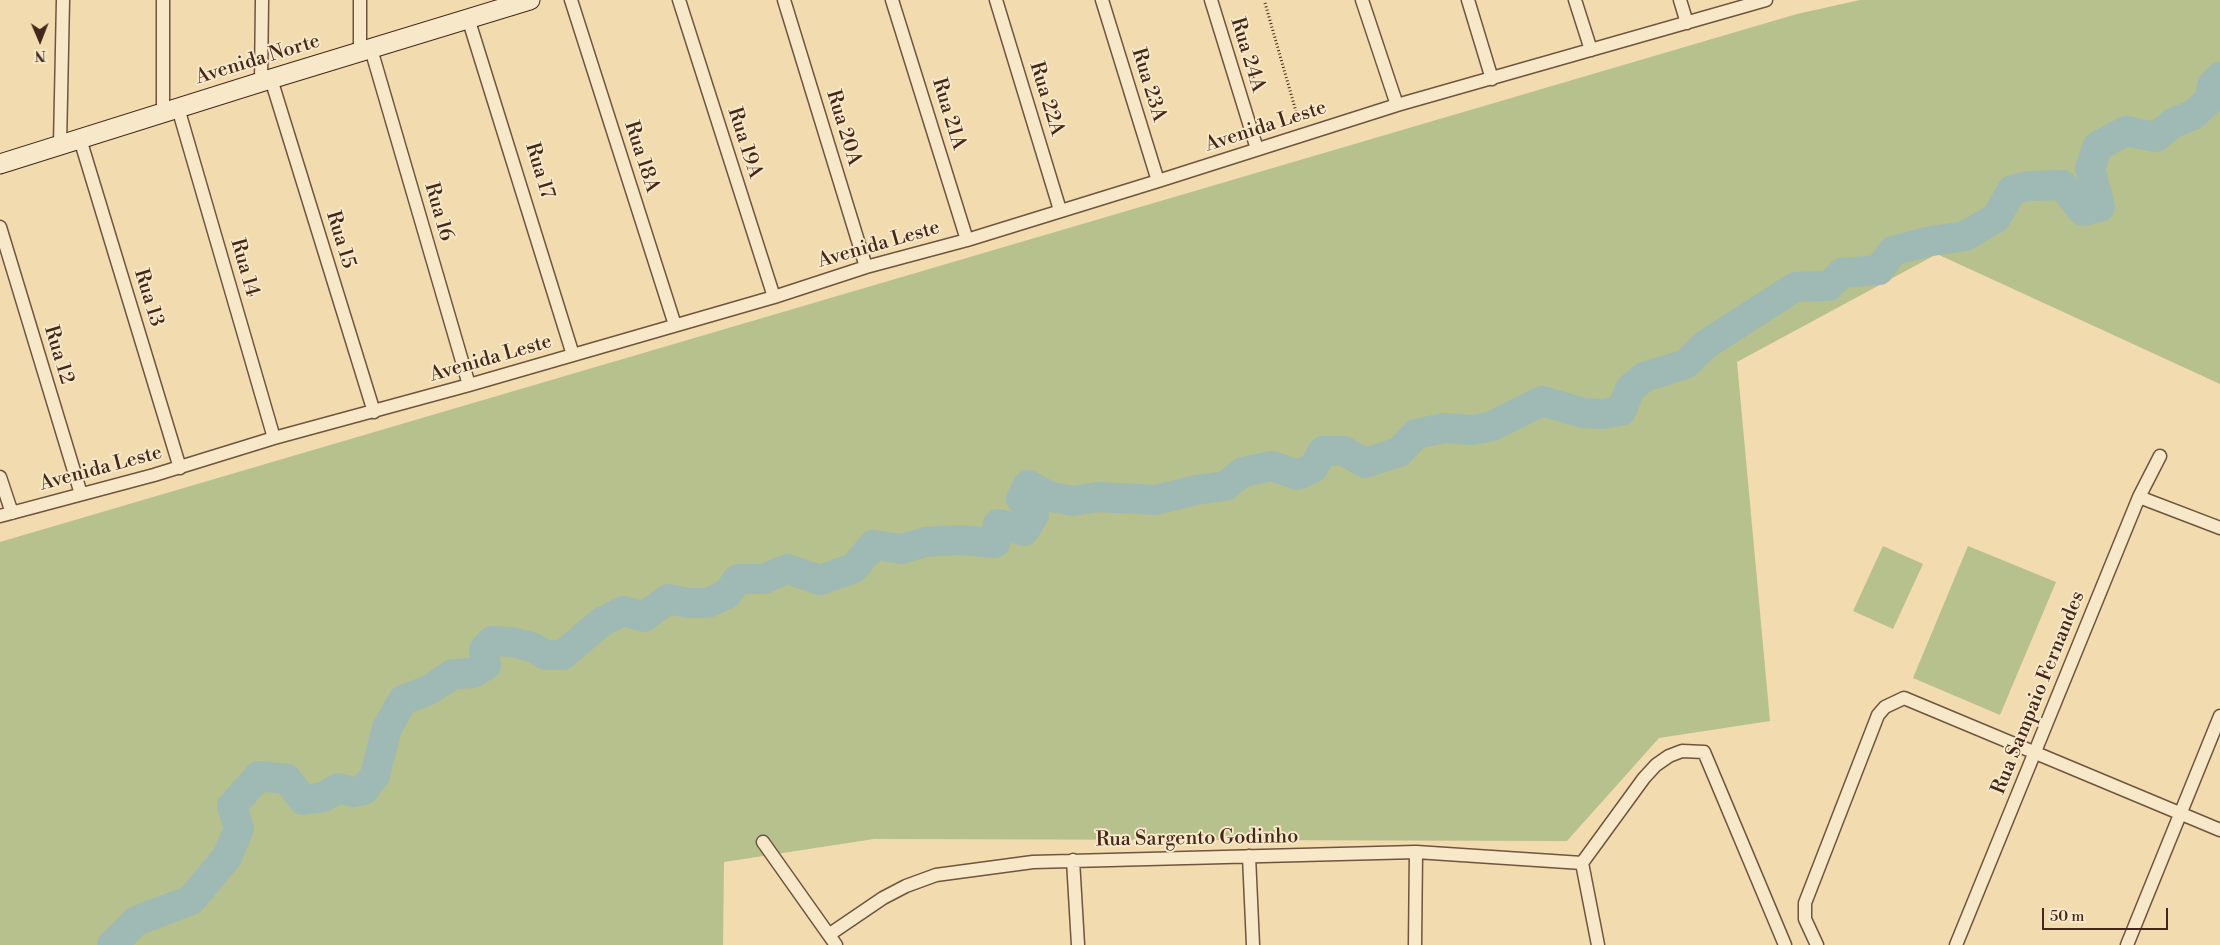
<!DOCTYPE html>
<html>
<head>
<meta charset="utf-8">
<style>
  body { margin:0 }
  #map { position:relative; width:2220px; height:945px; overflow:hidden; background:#f2dbae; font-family:"Libre Bodoni",serif }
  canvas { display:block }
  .north { position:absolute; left:15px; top:15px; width:50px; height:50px; -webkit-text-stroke:4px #f7e8ca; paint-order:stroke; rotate:179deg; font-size:14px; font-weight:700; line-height:20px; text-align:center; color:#43271a }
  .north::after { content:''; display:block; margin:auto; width:18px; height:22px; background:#43271a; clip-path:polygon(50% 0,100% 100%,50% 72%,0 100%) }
  .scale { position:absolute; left:2042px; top:908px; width:126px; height:22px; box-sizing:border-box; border:2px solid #43271a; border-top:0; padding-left:6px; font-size:15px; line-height:18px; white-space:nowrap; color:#43271a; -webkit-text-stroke:4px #f7e8ca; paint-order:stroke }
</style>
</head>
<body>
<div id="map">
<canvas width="2220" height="945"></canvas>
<div class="north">N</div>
<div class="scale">50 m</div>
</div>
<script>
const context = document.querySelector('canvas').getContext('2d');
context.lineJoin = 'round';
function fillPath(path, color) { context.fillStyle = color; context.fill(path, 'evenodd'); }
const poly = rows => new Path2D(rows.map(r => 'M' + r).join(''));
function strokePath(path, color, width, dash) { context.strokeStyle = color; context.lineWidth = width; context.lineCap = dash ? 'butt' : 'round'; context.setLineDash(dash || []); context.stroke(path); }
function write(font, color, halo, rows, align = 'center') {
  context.font = font + ' "Libre Bodoni",serif'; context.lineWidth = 4; context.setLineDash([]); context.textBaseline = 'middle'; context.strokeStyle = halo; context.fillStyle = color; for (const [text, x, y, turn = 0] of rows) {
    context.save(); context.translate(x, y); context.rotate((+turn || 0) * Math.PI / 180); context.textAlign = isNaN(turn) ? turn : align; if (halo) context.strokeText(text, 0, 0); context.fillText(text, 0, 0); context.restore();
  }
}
const green = poly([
  [1860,0,2220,0,2220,384,1937,254,1737,362,1770,721,1659,738,1567,841,874,839,724,862,723,945,0,945,0,542,1797,14],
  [1883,546,1923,564,1893,629,1853,611],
  [1968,546,2056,582,2000,715,1913,678]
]);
const river = poly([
  [112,945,136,921,191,900,227,857,239,828,232,806,259,776,287,779,303,800,324,797,338,788,353,792,364,790,375,775,387,728,403,700,429,690,453,674,473,673,486,665,484,650,492,641,512,642,532,647,546,655,563,655,600,623,623,611,644,617,668,599,688,603,708,603,727,594,738,579,764,579,787,569,820,580,854,568,873,545,902,549,925,542,960,540,995,543,998,524,1024,531,1034,515,1021,499,1028,485,1051,497,1073,501,1098,497,1156,500,1196,490,1225,486,1243,472,1272,466,1298,475,1313,468,1323,451,1344,451,1365,463,1399,452,1416,434,1444,428,1471,430,1490,427,1542,401,1583,413,1602,414,1621,411,1630,389,1644,377,1686,364,1705,345,1795,287,1829,286,1842,273,1879,270,1893,251,1926,242,1965,236,1996,218,2012,190,2028,186,2062,185,2083,211,2100,207,2090,168,2098,146,2126,131,2156,137,2173,123,2193,115,2210,99,2212,85,2220,77]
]);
const path = poly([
  [1265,3,1299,122]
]);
const street = poly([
  [163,0,163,113],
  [571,0,675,325],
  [679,0,774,297],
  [784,0,866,267],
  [892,0,967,240],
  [996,0,1060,210],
  [1102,0,1158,181],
  [1211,0,1257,149],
  [1362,0,1397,105],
  [1468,0,1492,79],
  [1575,0,1591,50],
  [1680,0,1687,23],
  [468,18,573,355],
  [371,49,469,385],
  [360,53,360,0],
  [271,79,374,412],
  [261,82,262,0],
  [178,108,274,438],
  [80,139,180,468],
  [60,145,63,0],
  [0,227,81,494],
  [0,477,12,513],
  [2139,497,2220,528],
  [0,516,154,475,274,438,469,385,774,297,866,267,967,240,1158,181,1397,105,1766,0],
  [763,842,836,945],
  [1249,856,1253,945],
  [1073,860,1078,945],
  [1582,863,1644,778,1656,765,1669,756,1682,751,1704,752,1785,945],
  [1582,863,1598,945],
  [830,934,883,898,906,886,936,875,1033,862,1416,852,1582,863],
  [1415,945,1416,852],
  [1817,945,1805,919,1805,903,1878,715,1885,707,1904,698,2220,830],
  [1956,945,2139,497,2160,456],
  [2127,945,2220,716]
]);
const secondary = poly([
  [0,164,261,82,530,0]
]);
const streetNames = [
  ["Rua 24A",1247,55,73],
  ["Avenida Norte",258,60,-17],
  ["Rua 23A",1148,85,73],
  ["Rua 22A",1046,99,73],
  ["Rua 21A",948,114,73],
  ["Avenida Leste",1266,127,-18],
  ["Rua 20A",843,128,73],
  ["Rua 19A",744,143,72],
  ["Rua 18A",641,157,72],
  ["Rua 17",539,171,73],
  ["Rua 16",438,212,74],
  ["Rua 15",340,240,73],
  ["Avenida Leste",879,245,-16],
  ["Rua 14",244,268,74],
  ["Rua 13",148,298,73],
  ["Rua 12",58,355,73],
  ["Avenida Leste",491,359,-16],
  ["Avenida Leste",101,469,-15],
  ["Rua Sampaio Fernandes",2039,693,-68],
  ["Rua Sargento Godinho",1197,839,-1]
];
fillPath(green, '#b7c18d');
strokePath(river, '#9fb9b5', 30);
strokePath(street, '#6f543f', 15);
strokePath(secondary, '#43271a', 21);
strokePath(path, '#43271a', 3, [1, 2.5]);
strokePath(street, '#f7e8ca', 12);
strokePath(secondary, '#f7e8ca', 19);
write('20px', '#43271a', '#f7e8ca', streetNames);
</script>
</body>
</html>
